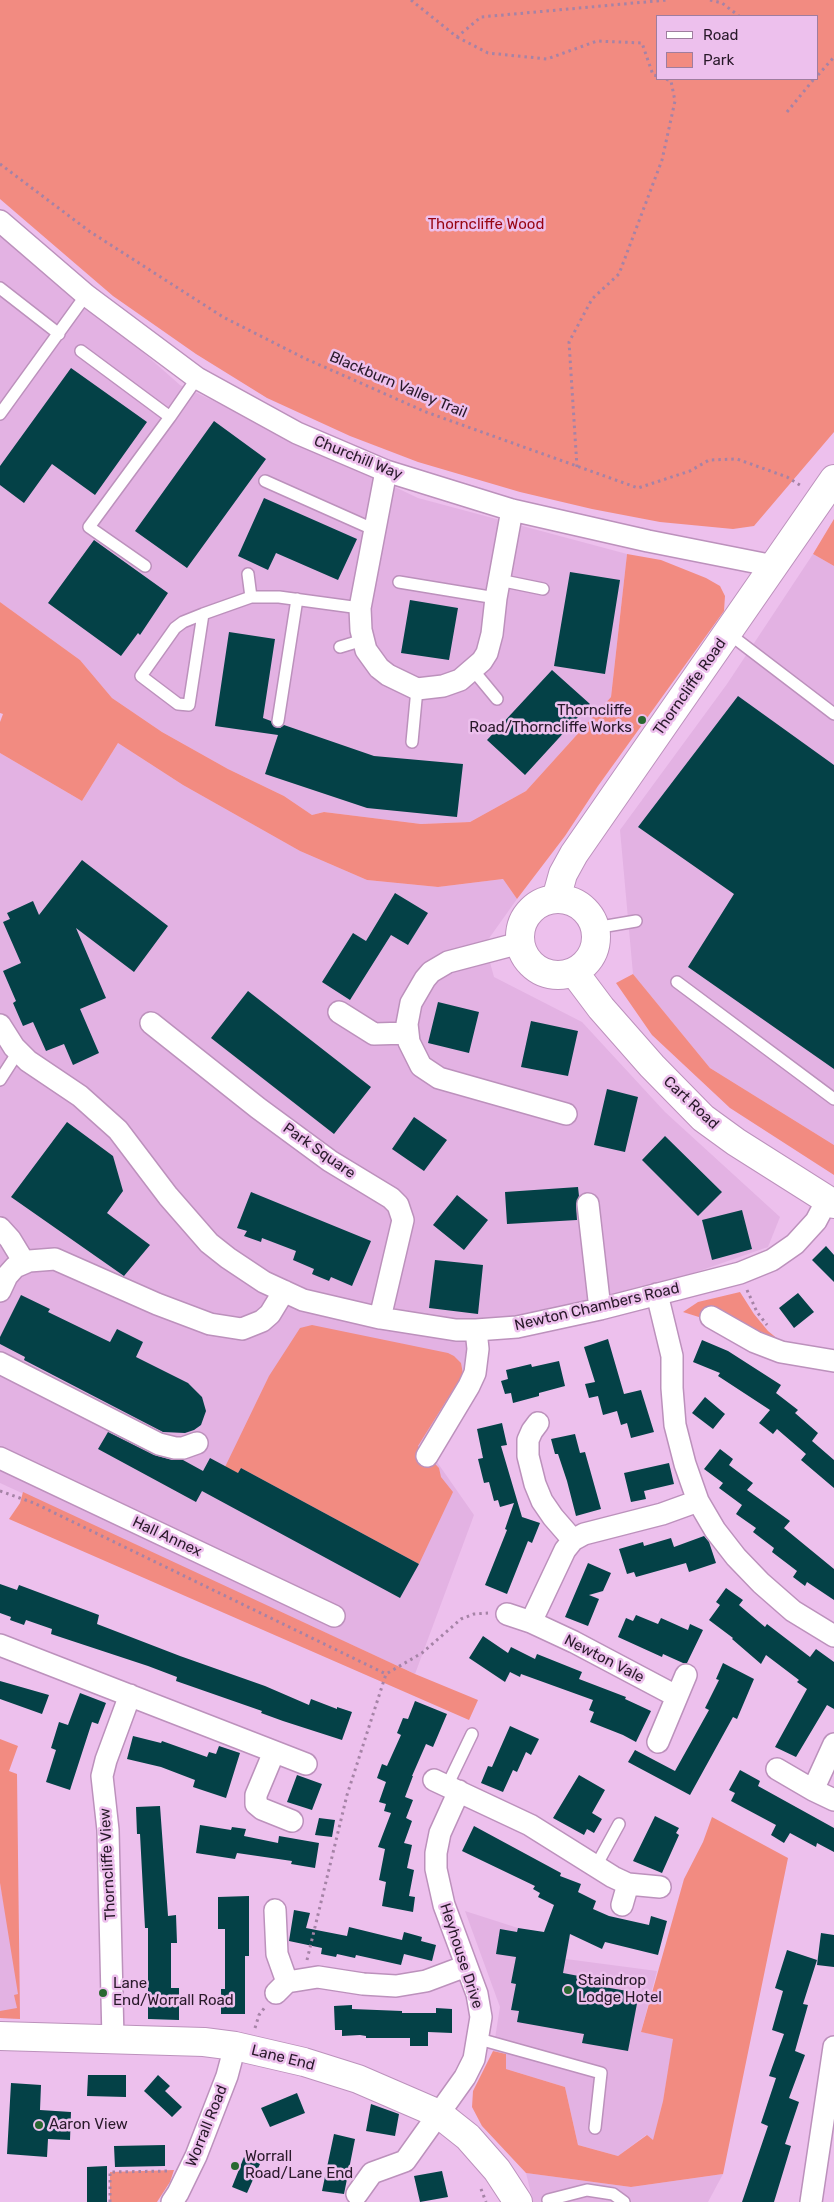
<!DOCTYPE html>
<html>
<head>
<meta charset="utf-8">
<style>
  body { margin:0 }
  #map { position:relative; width:834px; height:2202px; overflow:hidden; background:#edc0ed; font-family:Rubik,sans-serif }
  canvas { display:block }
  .legend { position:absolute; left:656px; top:15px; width:162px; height:65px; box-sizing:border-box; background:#edc0ed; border:1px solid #9f7d9f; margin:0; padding:6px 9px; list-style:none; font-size:15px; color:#29192a }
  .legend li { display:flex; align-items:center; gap:10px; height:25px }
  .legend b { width:25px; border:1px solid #9f7d9f }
</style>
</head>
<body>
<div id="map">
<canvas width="834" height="2202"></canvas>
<ul class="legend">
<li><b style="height:6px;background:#fff"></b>Road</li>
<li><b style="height:14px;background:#f28b81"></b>Park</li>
</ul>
</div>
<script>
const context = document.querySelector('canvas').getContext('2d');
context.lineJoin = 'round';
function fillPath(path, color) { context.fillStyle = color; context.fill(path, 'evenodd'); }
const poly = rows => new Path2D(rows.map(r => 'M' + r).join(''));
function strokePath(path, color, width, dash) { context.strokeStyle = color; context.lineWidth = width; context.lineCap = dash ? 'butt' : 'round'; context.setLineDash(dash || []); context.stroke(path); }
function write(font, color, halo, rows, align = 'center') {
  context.font = font + ' Rubik,sans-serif'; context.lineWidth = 5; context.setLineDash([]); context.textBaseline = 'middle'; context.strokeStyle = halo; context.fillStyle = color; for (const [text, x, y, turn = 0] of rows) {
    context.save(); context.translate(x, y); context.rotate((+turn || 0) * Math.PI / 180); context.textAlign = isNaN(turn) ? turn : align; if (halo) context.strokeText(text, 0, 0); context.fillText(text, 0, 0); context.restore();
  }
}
const built = poly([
  [0,226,180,385,418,498,627,554,611,697,526,791,470,822,421,824,324,812,312,815,284,796,228,769,162,732,112,698,80,660,0,602],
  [813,554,834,566,834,1145,710,1068,633,974,620,830,727,684],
  [118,743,183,785,300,851,367,880,438,887,503,879,517,899,485,944,494,977,582,1022,665,1112,780,1217,768,1247,625,1297,491,1335,437,1462,474,1515,415,1674,0,1483,0,753,82,801],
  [0,1883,13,1954,19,1954,20,2019,0,2018],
  [465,1911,518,1928,570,1937,566,1959,657,1971,641,2032,674,2038,663,2101,653,2141,646,2135,618,2156,578,2145,565,2087,506,2069,506,2054,493,2051,500,2007],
  [526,2173,631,2187,723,2174,708,2202,533,2202]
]);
const green = poly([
  [0,0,834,0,834,432,754,526,733,529,660,522,592,509,520,492,418,462,350,436,267,398,196,354,113,296,0,199],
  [658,16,818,16,818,79,658,79],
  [834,519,834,566,813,554],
  [627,554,661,560,706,578,720,586,725,596,724,611,598,786,565,836,517,899,503,879,438,887,367,880,300,851,183,785,118,743,82,801,0,753,0,722,3,714,0,713,0,602,80,660,112,698,162,732,228,769,284,796,312,815,324,812,421,824,470,822,526,791,611,697],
  [633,974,710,1068,834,1145,834,1175,730,1108,652,1035,616,983],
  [740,1292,754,1314,768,1331,784,1344,683,1312,698,1302],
  [312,1325,448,1353,454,1356,461,1363,463,1374,418,1446,439,1468,441,1477,453,1492,419,1564,241,1468,238,1473,225,1467,269,1376,300,1328],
  [23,1492,415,1674,478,1700,469,1720,9,1519,20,1503],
  [0,1739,18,1746,9,1771,17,1774,20,2019,0,2018,0,2011,17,2008,14,1995,18,1994,0,1883],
  [712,1817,788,1858,723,2174,631,2187,526,2173,482,2126,472,2107,473,2091,493,2051,506,2054,506,2069,565,2087,578,2145,618,2156,647,2135,653,2140,663,2101,673,2039,641,2032,684,1879,703,1842],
  [174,2170,170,2182,157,2202,110,2202,110,2172]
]);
const building = poly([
  [71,368,147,422,95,495,52,464,24,503,0,485,0,466],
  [214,421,266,459,187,568,135,531],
  [264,498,357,539,338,580,276,553,268,570,238,556],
  [94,540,168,593,140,635,138,633,121,656,48,603],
  [570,572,620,580,605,674,554,666],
  [410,600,458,608,449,660,401,653],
  [229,632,275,639,263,718,271,721,274,727,280,728,284,725,374,756,463,764,457,817,367,808,265,774,278,735,215,726],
  [552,670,590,704,525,775,487,740],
  [738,696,834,765,834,1069,688,967,734,894,638,827],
  [82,860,168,926,134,972,76,928,106,998,80,1009,99,1053,73,1065,64,1044,46,1051,33,1022,23,1026,13,1003,16,1001,3,971,21,963,3,922,10,919,7,913,33,901,39,915],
  [395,893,428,913,408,945,391,935,350,1000,322,982,353,933,366,941],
  [248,991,371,1087,334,1134,211,1038],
  [438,1002,479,1012,469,1053,428,1043],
  [531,1021,578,1031,568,1076,521,1067],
  [607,1089,638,1097,625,1152,594,1145],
  [414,1117,447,1140,424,1171,392,1149],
  [67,1122,113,1156,123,1191,107,1213,150,1245,124,1276,11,1197],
  [665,1136,722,1192,698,1216,642,1160],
  [578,1187,579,1196,576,1205,577,1220,507,1224,505,1192],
  [251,1192,371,1241,352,1286,331,1277,329,1281,312,1274,314,1269,293,1260,296,1251,262,1238,261,1242,244,1236,247,1231,237,1228],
  [457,1195,488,1220,464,1250,433,1225],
  [742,1210,752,1249,712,1260,702,1220],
  [826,1246,834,1255,834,1282,812,1260],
  [435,1260,483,1265,478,1314,429,1308],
  [798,1293,814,1312,794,1328,779,1308],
  [21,1295,50,1309,48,1312,110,1342,117,1329,143,1342,136,1357,188,1383,202,1397,206,1411,201,1425,194,1430,185,1433,163,1432,24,1360,25,1357,0,1344,0,1337],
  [608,1339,624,1394,641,1390,654,1432,631,1438,627,1423,621,1425,617,1411,603,1415,598,1396,589,1398,585,1384,595,1382,584,1347],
  [702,1340,728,1351,781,1385,776,1393,798,1410,795,1413,818,1433,812,1441,834,1460,834,1488,801,1460,806,1454,777,1429,773,1434,759,1423,770,1410,718,1376,720,1373,693,1362],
  [559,1361,565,1386,539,1393,539,1396,513,1403,511,1393,505,1394,501,1381,508,1379,506,1370,531,1364,532,1367],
  [705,1397,725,1414,713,1429,692,1413],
  [502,1423,507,1445,501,1446,522,1517,540,1523,532,1543,528,1541,507,1594,485,1585,507,1530,505,1529,514,1503,500,1507,498,1500,494,1501,489,1482,484,1483,478,1459,483,1458,477,1429],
  [108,1432,154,1455,172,1460,183,1460,203,1471,210,1458,238,1473,241,1468,419,1564,400,1598,202,1491,196,1502,98,1449],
  [575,1434,580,1453,585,1452,601,1509,576,1516,567,1481,558,1454,555,1454,551,1439],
  [720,1449,733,1459,729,1465,753,1483,747,1490,790,1521,784,1528,834,1569,834,1600,807,1582,805,1586,793,1577,797,1571,772,1552,774,1548,753,1532,756,1528,736,1514,742,1505,719,1488,723,1483,704,1469],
  [669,1463,674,1484,644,1491,646,1499,631,1502,624,1473],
  [704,1536,709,1542,716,1563,689,1572,686,1563,636,1577,634,1572,627,1574,619,1549,643,1542,644,1546,671,1538,674,1547],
  [588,1563,611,1573,603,1591,589,1595,599,1599,588,1626,565,1617],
  [0,1584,17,1590,19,1585,99,1615,97,1624,180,1656,265,1686,309,1705,311,1699,337,1709,337,1707,352,1712,342,1740,283,1721,261,1713,262,1711,176,1681,177,1677,148,1666,51,1634,52,1629,26,1620,24,1625,10,1620,11,1617,0,1613],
  [726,1588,743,1600,739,1605,765,1627,767,1624,810,1657,816,1649,834,1662,834,1709,827,1705,796,1757,775,1747,807,1689,797,1682,799,1680,766,1655,761,1664,732,1639,733,1638,709,1620,720,1605,716,1602],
  [636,1615,658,1624,661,1618,688,1630,690,1624,703,1630,687,1663,683,1663,663,1654,662,1657,618,1637,626,1618,633,1621],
  [483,1636,508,1653,511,1647,535,1659,537,1654,582,1672,579,1679,626,1697,625,1699,651,1711,636,1742,623,1735,590,1722,594,1712,589,1710,593,1700,521,1674,520,1677,510,1672,505,1682,469,1658],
  [723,1663,754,1679,737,1719,733,1717,690,1795,628,1762,635,1750,675,1771,709,1710,705,1708,719,1680,716,1679],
  [0,1681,49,1695,42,1714,0,1699],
  [80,1693,106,1703,98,1724,92,1722,70,1790,46,1782,56,1750,51,1748,59,1722,68,1725],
  [415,1701,447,1714,433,1747,426,1744,412,1776,413,1776,405,1797,413,1800,406,1818,412,1821,404,1843,412,1845,407,1868,414,1870,409,1896,415,1897,413,1912,382,1906,386,1882,379,1880,385,1849,378,1847,391,1813,384,1811,386,1804,379,1802,386,1782,377,1778,382,1764,387,1766,401,1735,397,1733,403,1718,408,1719],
  [510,1726,539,1739,531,1755,526,1752,517,1772,513,1770,503,1792,481,1783,488,1766,492,1767],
  [133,1736,161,1743,162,1741,207,1757,209,1752,216,1754,219,1746,240,1753,226,1798,193,1787,195,1780,161,1767,127,1759],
  [740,1770,760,1781,758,1786,834,1828,834,1852,817,1843,816,1847,790,1833,784,1843,771,1835,776,1825,731,1801,735,1793,729,1790],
  [297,1775,322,1784,312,1810,287,1802],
  [579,1775,605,1790,592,1813,602,1819,594,1833,587,1829,584,1835,553,1818],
  [160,1806,168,1916,176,1915,177,1943,171,1943,171,1988,179,1988,179,2020,148,2019,148,1928,145,1928,140,1834,137,1834,136,1807],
  [655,1816,679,1828,676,1833,679,1835,662,1873,633,1861],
  [319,1818,335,1820,332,1837,315,1835],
  [200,1825,231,1830,232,1827,246,1829,244,1836,278,1843,279,1836,319,1843,315,1868,291,1864,292,1861,237,1853,235,1859,196,1853],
  [474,1826,561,1873,560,1876,581,1884,578,1892,596,1901,593,1909,609,1916,649,1925,651,1916,667,1921,658,1955,605,1942,602,1949,570,1934,563,1973,605,1981,604,1987,639,1993,628,2051,582,2043,584,2034,517,2022,519,2011,511,2010,516,1984,511,1983,516,1957,496,1954,500,1929,517,1932,518,1928,544,1932,554,1905,538,1897,540,1893,533,1889,535,1886,462,1851],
  [249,1896,249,1956,245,1956,245,2014,221,2014,221,1989,225,1989,225,1929,218,1929,218,1897],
  [294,1910,310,1913,306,1928,347,1936,349,1927,402,1940,404,1932,422,1937,421,1941,436,1945,432,1961,404,1954,401,1965,356,1955,355,1958,337,1954,336,1957,321,1954,322,1948,289,1941],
  [821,1933,834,1935,834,1967,817,1965],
  [787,1950,817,1960,803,2004,808,2005,795,2051,805,2055,789,2098,799,2102,785,2144,791,2146,774,2202,742,2202,768,2126,761,2123,776,2078,769,2076,784,2034,772,2030,783,1991,775,1988],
  [352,2005,352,2009,402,2011,402,2013,436,2013,436,2008,452,2009,452,2033,428,2032,428,2046,410,2046,410,2038,366,2038,366,2036,360,2035,342,2036,342,2030,335,2030,334,2006],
  [88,2075,126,2075,126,2097,87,2096],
  [158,2075,170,2086,165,2091,182,2107,172,2117,144,2091],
  [11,2083,41,2085,40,2110,71,2112,70,2140,48,2139,47,2157,7,2154],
  [297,2093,305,2113,270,2127,261,2108],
  [371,2104,399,2114,395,2136,366,2131],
  [334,2134,355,2139,344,2194,322,2191],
  [165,2145,165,2166,115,2167,114,2146],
  [244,2157,260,2164,247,2193,232,2187],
  [107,2166,107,2202,87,2202,87,2167],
  [442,2171,448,2197,420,2202,414,2176]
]);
const path = poly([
  [411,0,457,37,481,17,667,0],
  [710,0,722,3,739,16],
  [457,37,488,53,547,59,597,41,642,43,653,75,658,76],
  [818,75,834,57],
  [787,112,814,79],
  [0,164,89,231,223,317,304,358,426,412,638,488,690,471,709,460,737,459,787,477,803,487],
  [577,467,569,342,592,299,619,274,662,160,675,101,671,81,665,79],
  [747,1290,757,1312,767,1325],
  [0,1491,34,1503,386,1674],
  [307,1960,347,1795,386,1674,422,1653,461,1619,474,1614,488,1613],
  [255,2028,259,2015,265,2007],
  [481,2189,486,2202],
  [110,2202,110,2172,169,2171]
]);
const lane = poly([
  [0,288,59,334],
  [81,351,170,417],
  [0,414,86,295],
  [265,481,375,530],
  [145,566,89,527,170,417,197,378],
  [248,574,251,597],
  [499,580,543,589],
  [399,582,496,598],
  [203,614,183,622,175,628,141,676,178,704,189,705,203,614,251,597,279,597,360,608],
  [728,633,834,714],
  [340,647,363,640],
  [473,670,497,699],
  [278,721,297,599],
  [412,742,417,689],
  [595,928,636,921],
  [677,982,834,1099],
  [0,1080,18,1052],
  [447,1786,472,1734],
  [596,1866,619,1824],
  [479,2039,601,2073,595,2128],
  [548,2200,587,2190,613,2194,624,2202]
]);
const street = poly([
  [0,221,86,295,197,378,297,433,386,471,512,510,648,541,774,566],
  [386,471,360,608,361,630,366,650,379,668,388,675,417,689,443,686,460,680,482,661,487,653,492,634,496,598,512,510],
  [520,943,448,962,431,972,425,979,411,1003,407,1024,409,1042,421,1066,439,1078,566,1114],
  [339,1012,374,1034,408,1033],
  [151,1023,258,1108,330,1161,391,1198,398,1205,403,1220,380,1318],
  [0,1025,14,1047,28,1061,80,1096,118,1130,168,1196,209,1243,228,1258,264,1282,303,1300,380,1318,456,1330,476,1330,517,1327,600,1309,740,1273,772,1260,795,1244,816,1221,827,1200],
  [588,1204,600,1309],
  [0,1228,10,1239,24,1262],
  [0,1291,7,1276,15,1267,29,1261,55,1259,157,1304,210,1324,242,1329,262,1321,270,1314,284,1291],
  [657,1294,672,1356,672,1388,675,1425,685,1464,698,1501,715,1530,736,1557,761,1583,793,1611,834,1636],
  [711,1317,755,1342,781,1352,834,1361],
  [0,1363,159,1444,175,1448,183,1448,197,1443],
  [538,1423,532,1431,528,1440,528,1456,535,1484,542,1501,553,1517,573,1540],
  [427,1456,469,1386,475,1373,478,1349,476,1330],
  [0,1458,334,1616],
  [507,1614,531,1622,574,1642,676,1696],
  [531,1622,565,1550,573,1540,584,1534,662,1514,698,1501],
  [0,1645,306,1764],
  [658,1742,686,1675],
  [274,1752,256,1795,256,1804,262,1809,292,1821],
  [777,1769,813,1790,834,1744],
  [434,1780,530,1825,613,1877,628,1884,660,1887],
  [813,1790,834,1800],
  [622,1905,628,1884],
  [275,1910,277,1954,287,1982,276,1993],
  [287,1982,318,1977,363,1984,396,1986,426,1981,466,1966],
  [113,2039,108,1830,102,1776,106,1760,130,1695],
  [357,2194,372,2173,405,2161,465,2077,474,2059,481,2017,477,1994,444,1905,436,1869,436,1853,440,1833,459,1791],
  [172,2202,178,2193,196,2156,227,2076,235,2046],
  [811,2202,834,2047]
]);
const secondary = poly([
  [556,899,563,874,574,854,834,479],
  '520 937a38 38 0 1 1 76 0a38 38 0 1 1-76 0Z',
  [574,972,601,1008,652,1066,703,1118,736,1142,834,1204],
  [0,2036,204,2042,235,2046,304,2062,358,2079,439,2114,468,2137,497,2170,518,2202]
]);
const markers = [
  [642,720,5,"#296831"],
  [568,1990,5,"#296831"],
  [103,1993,5,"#296831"],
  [39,2125,5,"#296831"],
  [235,2166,5,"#296831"]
];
const parkNames = [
  ["Thorncliffe Wood",486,225]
];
const streetNames = [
  ["Blackburn Valley Trail",398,385,23],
  ["Churchill Way",358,458,22],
  ["Thorncliffe Road",690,687,-55],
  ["Cart Road",691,1103,43],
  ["Park Square",319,1151,35],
  ["Newton Chambers Road",597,1307,-13],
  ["Hall Annex",167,1537,25],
  ["Newton Vale",604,1659,27],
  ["Thorncliffe View",108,1864,-93],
  ["Heyhouse Drive",461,1956,72],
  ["Lane End",283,2058,14],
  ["Worrall Road",207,2126,-68]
];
const poiNames = [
  ["Thorncliffe",632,711,"right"],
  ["Road/Thorncliffe Works",632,728,"right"],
  ["Staindrop",578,1981],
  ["Lodge Hotel",578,1998],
  ["Lane",113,1984],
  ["End/Worrall Road",113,2001],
  ["Aaron View",49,2125],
  ["Worrall",245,2157],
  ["Road/Lane End",245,2174]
];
fillPath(built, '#e3b2e3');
fillPath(green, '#f28b81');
fillPath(building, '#044147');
strokePath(lane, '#bc91bc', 14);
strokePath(street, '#bc91bc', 24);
strokePath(secondary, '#bc91bc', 30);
strokePath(path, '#a583a6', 3, [2.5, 4]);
strokePath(lane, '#fff', 11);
strokePath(street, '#fff', 21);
strokePath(secondary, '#fff', 28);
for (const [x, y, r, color] of markers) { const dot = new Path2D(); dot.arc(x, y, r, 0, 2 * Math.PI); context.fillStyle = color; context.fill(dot); strokePath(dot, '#edc0ed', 2); }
write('15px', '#980513', '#edc0ed', parkNames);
write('15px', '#29192a', '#edc0ed', streetNames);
write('15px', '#29192a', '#edc0ed', poiNames, 'left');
</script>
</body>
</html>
